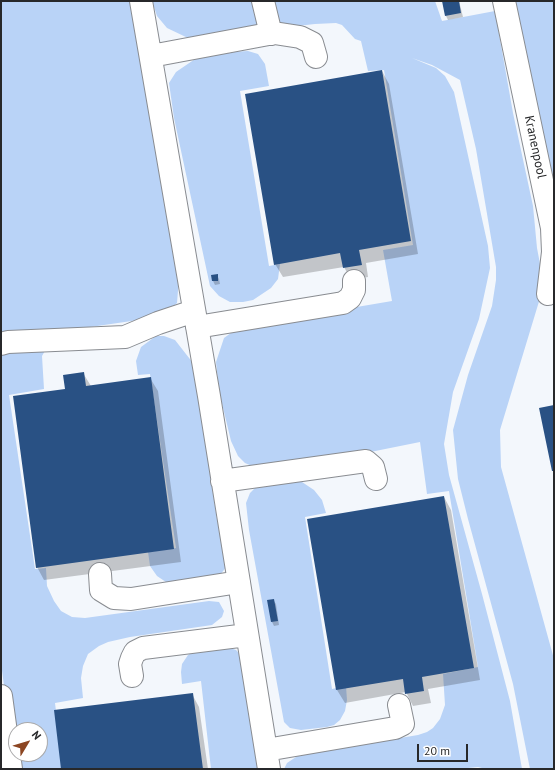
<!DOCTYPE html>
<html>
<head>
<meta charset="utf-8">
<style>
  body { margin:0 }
  #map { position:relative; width:555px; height:770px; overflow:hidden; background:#f3f7fc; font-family:"PT Sans",sans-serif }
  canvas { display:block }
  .frame { position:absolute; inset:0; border:2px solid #27282a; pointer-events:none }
  .north { position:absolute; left:8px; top:722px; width:40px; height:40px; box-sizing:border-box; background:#fff; border:1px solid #a9a9aa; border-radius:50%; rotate:52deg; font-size:11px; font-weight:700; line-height:16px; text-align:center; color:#27282a }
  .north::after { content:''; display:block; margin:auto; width:14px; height:18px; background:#8c4622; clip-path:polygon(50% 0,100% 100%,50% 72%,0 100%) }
  .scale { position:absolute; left:417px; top:744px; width:51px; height:18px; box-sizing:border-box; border:2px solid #27282a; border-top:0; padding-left:5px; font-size:12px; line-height:14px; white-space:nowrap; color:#27282a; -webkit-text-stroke:3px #fff; paint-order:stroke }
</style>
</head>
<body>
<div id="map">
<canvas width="555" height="770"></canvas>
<div class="frame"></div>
<div class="north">N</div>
<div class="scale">20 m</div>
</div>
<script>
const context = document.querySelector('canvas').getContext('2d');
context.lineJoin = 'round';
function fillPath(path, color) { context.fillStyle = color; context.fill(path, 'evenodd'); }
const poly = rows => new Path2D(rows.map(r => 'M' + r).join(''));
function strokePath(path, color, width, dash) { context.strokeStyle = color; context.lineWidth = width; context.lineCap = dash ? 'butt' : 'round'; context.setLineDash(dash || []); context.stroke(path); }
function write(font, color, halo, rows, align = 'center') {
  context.font = font + ' "PT Sans",sans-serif'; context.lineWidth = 4; context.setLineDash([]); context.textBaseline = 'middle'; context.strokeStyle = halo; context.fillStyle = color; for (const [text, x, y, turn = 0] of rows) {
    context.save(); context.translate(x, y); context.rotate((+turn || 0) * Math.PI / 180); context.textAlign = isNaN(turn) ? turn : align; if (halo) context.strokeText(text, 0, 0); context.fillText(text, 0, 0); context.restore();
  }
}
const green = poly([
  [1,1,132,1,179,278,177,303,166,314,159,317,1,340],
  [152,1,253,1,259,29,188,38,167,28,157,16],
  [268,1,435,1,442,21,495,11,513,113,533,206,537,248,544,285,500,430,501,467,554,659,554,769,530,769,513,684,468,519,458,479,453,430,468,375,492,306,496,280,496,267,476,149,460,80,432,65,412,58,436,68,445,76,454,92,488,246,490,268,479,319,453,392,444,444,449,475,482,594,510,701,522,769,486,769,478,767,458,769,284,769,287,763,299,755,418,735,427,732,433,728,440,719,445,705,443,674,478,667,449,491,427,494,420,442,281,470,252,466,245,463,238,456,231,441,219,391,216,362,224,338,235,330,245,326,392,301,383,250,413,245,384,70,368,71,361,41,355,39,342,25,336,23,315,24,288,27,280,30],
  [510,1,554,1,554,195],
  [248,51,258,54,265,64,269,86,240,91,269,266,280,264,278,279,271,288,253,300,243,302,230,302,219,296,210,286,174,118,169,83,176,72,198,57,231,52],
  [156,336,164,336,175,340,193,363,217,519,227,566,220,575,178,584,166,582,157,576,150,566,148,552,176,548,150,374,138,375,136,361,141,347],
  [1,349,46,349,42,356,44,389,9,395,35,569,46,568,47,586,54,601,61,611,72,617,85,618,209,601,219,602,224,611,222,617,212,625,130,637,108,642,99,646,88,654,83,666,81,678,83,698,55,703,63,769,15,769,1,663],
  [16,730,40,730,40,754,16,754],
  [287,482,302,482,314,490,322,500,326,513,305,517,332,689,346,686,347,700,345,711,340,720,334,725,327,727,301,730,290,728,284,722,249,530,246,503,250,493,256,487],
  [227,647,236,650,247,661,262,769,211,769,201,681,182,684,181,672,182,664,188,655,195,650]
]);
const shadow = poly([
  [443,1,459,1,463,17,448,20,446,16],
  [382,71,389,84,418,254,366,263,368,277,351,280,344,267,283,277,275,264],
  [217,275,219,279,220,284,215,285,213,281],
  [83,373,91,386,150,378,158,391,181,562,44,580,37,567,66,389],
  [444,497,451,510,480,680,428,689,431,703,413,706,406,692,345,703,337,690,308,520],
  [273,600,276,604,279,625,274,626,272,622,268,601],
  [192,694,199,707,208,769,62,769]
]);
const building = poly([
  [442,1,459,1,461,13,445,16],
  [382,70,411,241,359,250,362,265,343,268,340,253,274,265,245,94],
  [218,274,218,281,212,281,211,275],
  [84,372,86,386,151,377,174,549,36,568,13,396,65,389,63,375],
  [554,405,554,471,552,471,539,408],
  [444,496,474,668,422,677,424,691,405,694,403,679,336,690,307,519],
  [274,599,278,621,271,622,267,600],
  [193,693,203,769,61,769,54,710]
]);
const minor = poly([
  [141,1,209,396,269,769],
  [263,1,271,34],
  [504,1,552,228,553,252,548,294],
  [151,56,274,33,300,37,312,43,316,57],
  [197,327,343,303,350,298,354,290,354,281],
  [1,344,8,342,125,337,158,323,194,311],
  [222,481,366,461,373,467,376,479],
  [100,574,101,590,114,598,131,599,239,582],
  [132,676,130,664,132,658,135,652,143,648,247,635],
  [1,696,11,769],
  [266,750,395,728,403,724,399,705]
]);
const streetNames = [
  ["Kranenpool",535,147,78]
];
fillPath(green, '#b9d3f7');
fillPath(shadow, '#0003');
fillPath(building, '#295184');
strokePath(minor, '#898c91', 24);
strokePath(minor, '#fff', 22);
write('13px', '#27282a', '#fff', streetNames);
</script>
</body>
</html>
